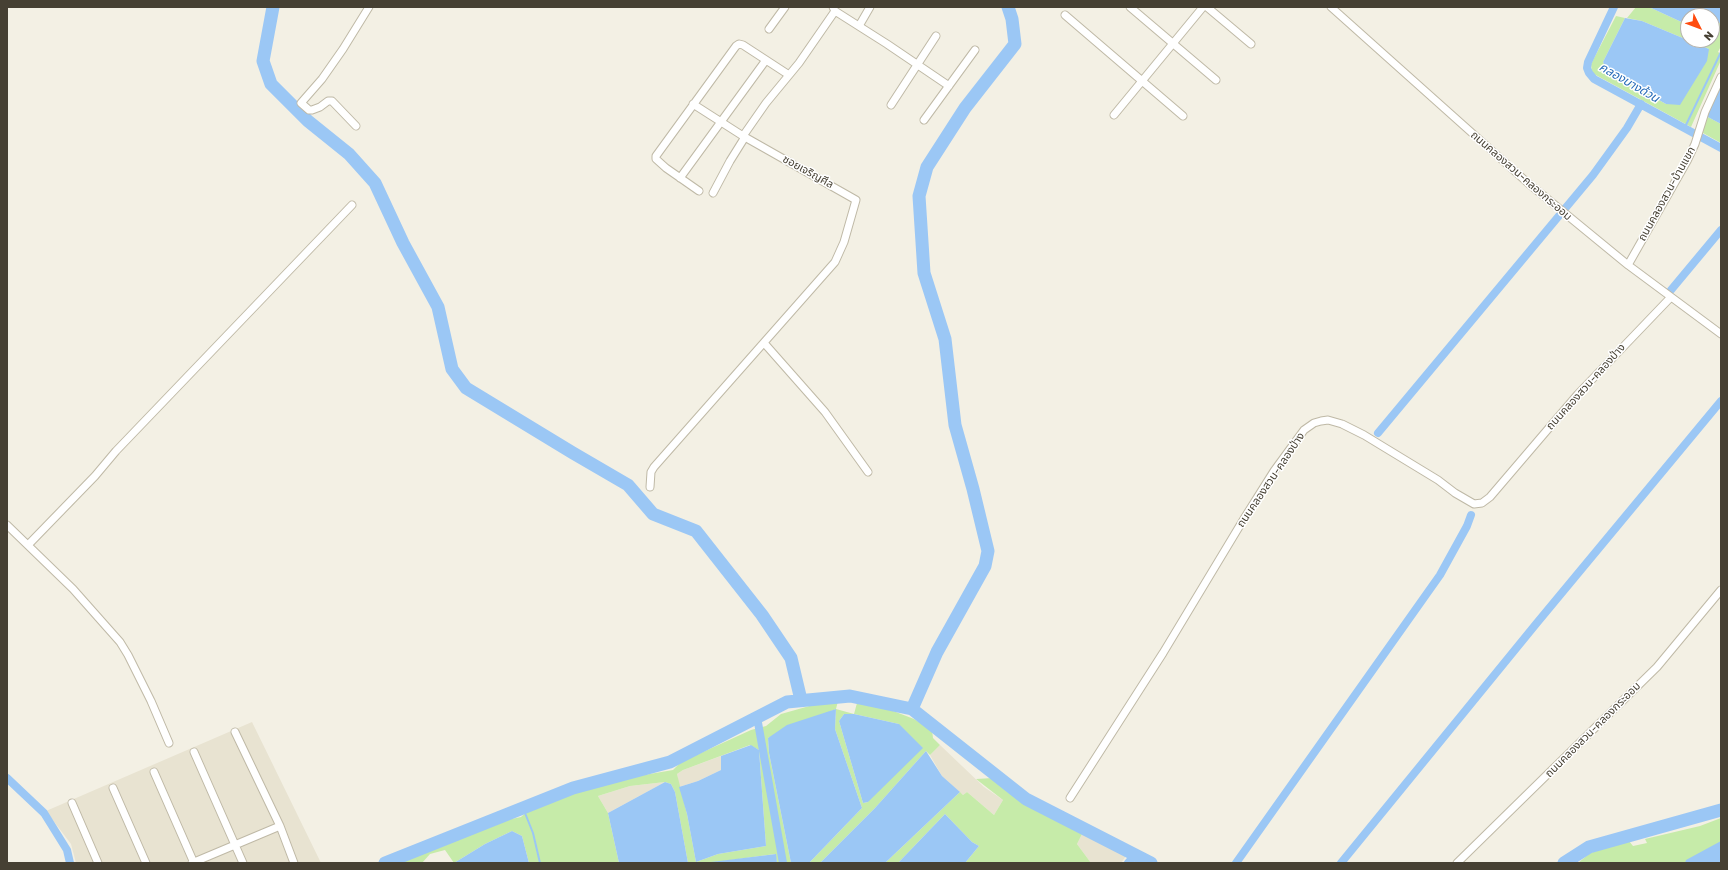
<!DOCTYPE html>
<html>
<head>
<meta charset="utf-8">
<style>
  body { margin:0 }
  #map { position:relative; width:1728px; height:870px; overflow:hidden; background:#f3f0e4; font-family:Rubik,sans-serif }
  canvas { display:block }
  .frame { position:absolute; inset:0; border:8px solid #464033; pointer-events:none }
  .north { position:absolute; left:1680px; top:8px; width:40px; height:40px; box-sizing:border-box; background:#fff; border:1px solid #b5b3ad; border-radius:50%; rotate:132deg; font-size:11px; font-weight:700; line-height:16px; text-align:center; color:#464033 }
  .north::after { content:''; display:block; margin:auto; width:14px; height:18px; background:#ff4c0f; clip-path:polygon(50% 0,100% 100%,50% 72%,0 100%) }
</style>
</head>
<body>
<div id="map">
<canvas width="1728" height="870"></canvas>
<div class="frame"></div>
<div class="north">N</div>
</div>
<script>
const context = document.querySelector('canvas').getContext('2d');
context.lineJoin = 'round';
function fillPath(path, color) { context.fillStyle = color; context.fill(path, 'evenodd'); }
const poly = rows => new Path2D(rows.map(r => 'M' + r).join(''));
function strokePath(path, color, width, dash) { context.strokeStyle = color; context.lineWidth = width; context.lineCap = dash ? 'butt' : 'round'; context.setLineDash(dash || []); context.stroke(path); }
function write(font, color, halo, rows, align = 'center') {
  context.font = font + ' Rubik,"Noto Sans Thai",sans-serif'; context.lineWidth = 3; context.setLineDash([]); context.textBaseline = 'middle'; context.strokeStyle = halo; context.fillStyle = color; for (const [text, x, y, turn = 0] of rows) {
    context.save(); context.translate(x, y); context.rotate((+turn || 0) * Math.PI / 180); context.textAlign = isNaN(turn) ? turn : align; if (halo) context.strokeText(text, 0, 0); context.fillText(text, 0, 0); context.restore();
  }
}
const residential = poly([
  [252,722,321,863,76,863,71,844,46,811],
  [940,745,984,787,1003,800,994,815,967,792,963,795,942,776,930,755],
  [721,756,721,770,698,781,679,787,677,774,683,770],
  [665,782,608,813,598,796,630,786],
  [1083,832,1126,856,1121,863,1091,863,1077,844]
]);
const green = poly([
  [1636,7,1649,7,1688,25,1688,40,1712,40,1712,22,1721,23,1721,46,1718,52,1721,54,1721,60,1691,127,1592,73,1591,64,1616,16,1625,18,1603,62,1608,71,1666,104,1709,49,1642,21,1627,18],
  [1706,116,1721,124,1721,143,1703,133],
  [838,701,836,709,854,714,857,703,888,709,914,719,932,730,933,738,940,745,930,755,926,751,875,808,820,863,809,863,862,808,835,729,836,709,768,738,769,753,791,863,777,863,775,854,709,863,688,863,675,792,671,784,665,782,630,786,598,796,608,813,619,863,529,863,522,836,512,831,485,844,454,863,445,850,430,854,422,863,400,863,403,858,497,822,521,817,530,809,592,787,638,776,673,770,681,762,751,730,766,726,781,714,813,705],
  [844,714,854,714,899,724,868,802,863,803,839,721],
  [750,745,759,750,766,846,718,854,696,862,687,814,677,774,683,770],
  [993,778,1015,795,1053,817,1083,832,1077,844,1091,863,965,863,979,846,972,842,945,814,898,863,885,863,960,792,963,795,967,792,994,815,1003,800,976,779],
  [1721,818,1721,863,1578,863,1590,853,1629,841,1633,846,1647,843,1645,839,1700,826]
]);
const water = poly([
  [1649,7,1721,7,1721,23,1712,22,1712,16,1688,16,1688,25],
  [1625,18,1642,21,1709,49,1707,61,1680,105,1666,104,1608,71,1603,62],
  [1721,82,1721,124,1706,116],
  [836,709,835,729,862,808,809,863,791,863,769,753,768,738,787,725],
  [844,714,854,714,899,724,923,748,868,802,863,803,839,721],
  [751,745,759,750,766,846,718,854,696,862,687,814,679,787,698,781,721,770,721,756],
  [926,751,942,776,960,792,885,863,820,863,875,808],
  [665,782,671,784,675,792,688,863,619,863,608,813],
  [945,814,972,842,979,846,965,863,898,863],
  [512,831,522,836,529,863,454,863,485,844],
  [1721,841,1721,863,1685,863,1686,860],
  [776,854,777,863,709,863,711,862]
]);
const stream = poly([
  [1685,127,1721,52],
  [523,808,533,833,540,863]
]);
const canal = poly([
  [1614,7,1588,62,1587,68,1589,73,1594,79,1721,148],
  [1671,290,1721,230],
  [1378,433,1593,175,1627,128,1641,104],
  [757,717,783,863],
  [7,778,44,813,67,850,70,863],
  [1128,863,1135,855],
  [1236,863,1440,575,1467,526,1471,515],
  [1341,863,1536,624,1721,401]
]);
const river = poly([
  [273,7,263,61,271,84,308,121,349,154,375,183,403,243,438,307,452,369,466,388,573,453,628,485,653,514,696,531,762,615,791,658,801,700],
  [912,709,937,652,985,566,988,551,973,489,955,425,945,339,924,273,919,196,927,167,965,108,1015,44,1012,19,1008,7],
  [385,863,573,788,670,762,787,702,850,696,912,709,1026,799,1151,863],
  [1564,863,1589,847,1721,810]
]);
const minor = poly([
  [1130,7,1216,80],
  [1207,7,1251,44],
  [1331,7,1528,183,1628,265,1721,334],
  [835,11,887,44,949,86],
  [1065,15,1183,116],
  [859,26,870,7],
  [769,29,785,7],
  [891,105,936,36],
  [1114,115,1203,7],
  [924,120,975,50],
  [356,126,332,101,328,101,320,107,312,110,309,110,301,103,322,79,343,49,369,7],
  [743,136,766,103,799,63,835,11,833,7],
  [680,178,766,60],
  [699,191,666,168,656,159,656,156,736,46,739,44,743,45,789,75],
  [713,193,730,161,745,137],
  [1628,265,1687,161,1695,144,1705,112,1721,77],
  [765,344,825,412,868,472],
  [650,487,651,472,654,467,835,262,844,242,856,200,743,136,693,104],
  [7,525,73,589,120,642,128,655,151,701,169,743],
  [28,545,95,476,116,451,352,205],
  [235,732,280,826],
  [194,752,243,863],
  [154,772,194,863],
  [113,788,146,863],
  [1070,798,1163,653,1245,517,1274,471,1304,430,1314,423,1321,421,1328,420,1342,424,1364,435,1438,480,1455,493,1474,504,1482,503,1490,497,1578,394,1671,297],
  [72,803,98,863],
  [192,863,280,826,294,863],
  [1457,863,1657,667,1721,590]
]);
const streetNames = [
  ["ซอยเจริญศีล",808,172,29],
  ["ถนนคลองสวน-คลองกระออม",1521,176,41],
  ["ถนนคลองสวน-บ้านแขก",1667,194,-61],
  ["ถนนคลองสวน-คลองป่าง",1586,387,-48],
  ["ถนนคลองสวน-คลองป่าง",1271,480,-56],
  ["ถนนคลองสวน-คลองกระออม",1593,730,-45]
];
const waterNames = [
  ["คลองบางด้วน",1629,83,30]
];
fillPath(residential, '#e8e3d1');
fillPath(green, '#c6eba9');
fillPath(water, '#9bc7f5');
strokePath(stream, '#9bc7f5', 2);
strokePath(canal, '#9bc7f5', 8);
strokePath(river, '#9bc7f5', 13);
strokePath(minor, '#bfb9a6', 9);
strokePath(minor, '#fff', 7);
write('11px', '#464033', '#fff', streetNames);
write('italic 12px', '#266bb8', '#fff', waterNames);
</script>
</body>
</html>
